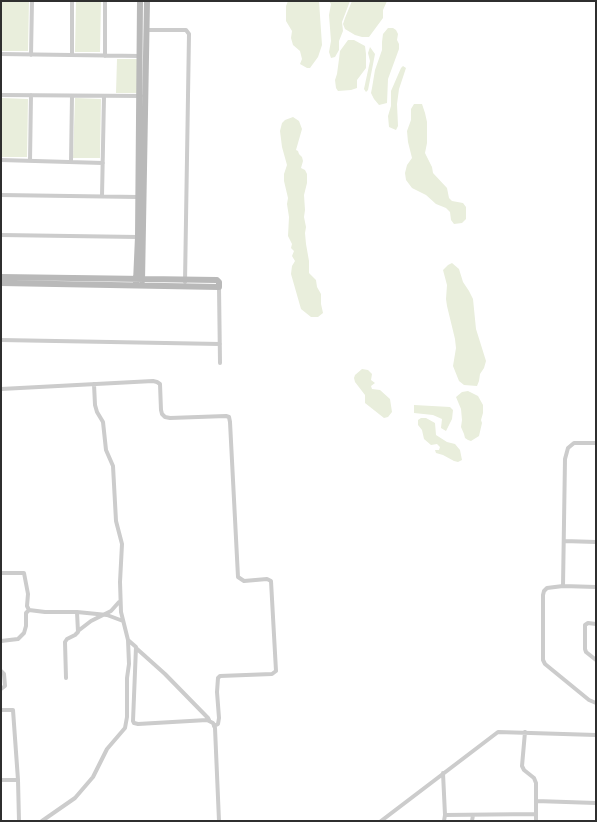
<!DOCTYPE html>
<html>
<head>
<meta charset="utf-8">
<style>
  body { margin:0 }
  #map { position:relative; width:597px; height:822px; overflow:hidden; background:#fff; font-family:Quicksand,sans-serif }
  canvas { display:block }
  .frame { position:absolute; inset:0; border:2px solid #2f2f2f; pointer-events:none }
</style>
</head>
<body>
<div id="map">
<canvas width="597" height="822"></canvas>
<div class="frame"></div>
</div>
<script>
const context = document.querySelector('canvas').getContext('2d');
context.lineJoin = 'round';
function fillPath(path, color) { context.fillStyle = color; context.fill(path, 'evenodd'); }
const poly = rows => new Path2D(rows.map(r => 'M' + r).join(''));
function strokePath(path, color, width, dash) { context.strokeStyle = color; context.lineWidth = width; context.lineCap = dash ? 'butt' : 'round'; context.setLineDash(dash || []); context.stroke(path); }
const green = poly([
  [2,1,29,1,28,51,2,51],
  [76,1,101,1,100,52,75,52],
  [288,1,319,1,322,45,318,57,310,68,307,68,300,64,302,59,300,51,293,45,291,38,292,31,286,21,286,6],
  [329,1,350,1,342,22,343,31,339,41,339,50,335,57,331,58,329,52,331,41,329,15,331,4],
  [352,1,387,1,383,10,383,18,369,37,362,37,355,35,345,29,343,24,345,18],
  [388,28,393,28,396,30,398,34,397,40,399,44,399,49,388,79,387,103,379,105,374,99,371,93,372,88,375,70,382,50,382,42,383,34],
  [348,40,354,40,365,46,366,54,366,68,357,80,357,88,351,90,338,91,336,88,335,80,337,74,339,59,340,51],
  [370,47,375,54,368,90,366,92,364,89,370,61,368,53],
  [117,59,137,59,137,93,116,93],
  [403,66,406,68,399,89,397,104,398,126,396,130,389,127,388,116,391,106,391,91,401,68],
  [2,98,28,99,27,157,1,157],
  [75,98,101,99,100,158,73,158],
  [414,104,422,104,425,113,427,122,427,143,425,153,432,167,433,173,447,188,449,198,452,201,463,203,466,207,466,219,462,223,454,224,451,220,450,212,446,208,436,204,426,195,412,188,406,180,405,173,407,165,412,158,408,142,407,131,411,120,411,109],
  [293,117,299,121,302,129,296,150,298,151,299,154,302,157,303,161,301,168,305,170,307,174,307,183,304,195,305,210,304,217,306,227,305,233,306,244,309,261,309,273,316,280,317,287,321,294,321,304,323,313,318,317,311,317,301,309,291,274,292,266,295,261,292,256,294,251,291,248,292,244,288,236,289,217,287,204,288,198,284,181,284,174,287,165,282,147,280,131,282,123,285,120],
  [452,263,459,269,463,282,469,291,473,299,476,329,486,361,484,368,480,374,479,381,477,386,464,385,459,381,453,366,456,348,455,339,447,306,446,299,447,285,443,270,448,265],
  [362,369,368,370,372,374,371,380,375,383,371,386,372,389,380,390,390,399,392,412,388,417,384,418,365,403,365,395,355,382,354,378,355,375],
  [468,391,478,396,483,405,483,413,481,420,482,423,479,436,471,441,468,440,465,438,464,434,461,427,462,420,461,409,456,397,462,392],
  [414,405,450,407,453,410,452,419,446,431,441,428,442,419,433,415,414,413],
  [421,418,426,418,435,423,436,435,447,442,455,444,460,450,462,460,458,462,454,461,443,455,436,453,435,450,439,450,440,447,437,444,431,445,424,439,422,430,418,425,418,420]
]);
const street = poly([
  [72,1,72,55],
  [147,30,186,30,189,34,185,282],
  [1,54,140,56],
  [31,55,32,1],
  [105,56,105,1],
  [1,95,141,96],
  [1,160,103,163],
  [30,161,31,95],
  [71,162,72,96],
  [1,195,138,197],
  [102,196,104,96],
  [1,235,138,237],
  [219,287,220,363],
  [1,340,220,344],
  [94,384,95,405,97,412,103,422,106,450,113,466,116,521,122,544,120,582,121,612,128,640,136,647,133,721,134,723,138,724,207,720,213,723,215,728,219,821],
  [1,389,153,381,157,382,160,384,161,410,162,414,165,417,170,418,226,416,229,417,230,422,238,577,244,581,267,579,271,581,276,671,272,674,220,676,218,678,217,692,219,718,218,724,214,726],
  [596,443,574,443,568,448,565,459,563,586,547,588,544,591,543,595,543,660,545,664,589,700,596,703],
  [564,541,596,542],
  [1,573,24,573,28,594,27,606,29,610,26,613,26,626,24,633,18,639,1,641],
  [563,586,596,587],
  [29,610,45,612,77,612,78,632,75,635,67,639,65,642,66,678],
  [77,612,107,615,123,621],
  [596,624,588,623,585,625,585,649,586,652,596,660],
  [78,631,91,621,111,611,119,602],
  [136,648,165,674,208,718,209,720],
  [1,671,4,674,5,686,1,689],
  [1,710,13,710,18,780,19,821],
  [525,732,522,766,524,770,534,778,536,783,536,821],
  [443,773,445,815],
  [1,780,18,780],
  [536,801,596,803],
  [42,821,75,798,93,777,107,749,125,728,127,717,127,678,129,664,128,640],
  [381,821,498,732,596,735],
  [444,821,445,815,536,814],
  [472,821,473,815]
]);
const secondary = poly([
  [1,277,217,280,219,282,219,287,1,283],
  [142,281,147,1],
  [136,282,138,237,140,1]
]);
fillPath(green, '#e9eedc');
strokePath(street, '#ccc', 4);
strokePath(secondary, '#b9b9b9', 6);
</script>
</body>
</html>
